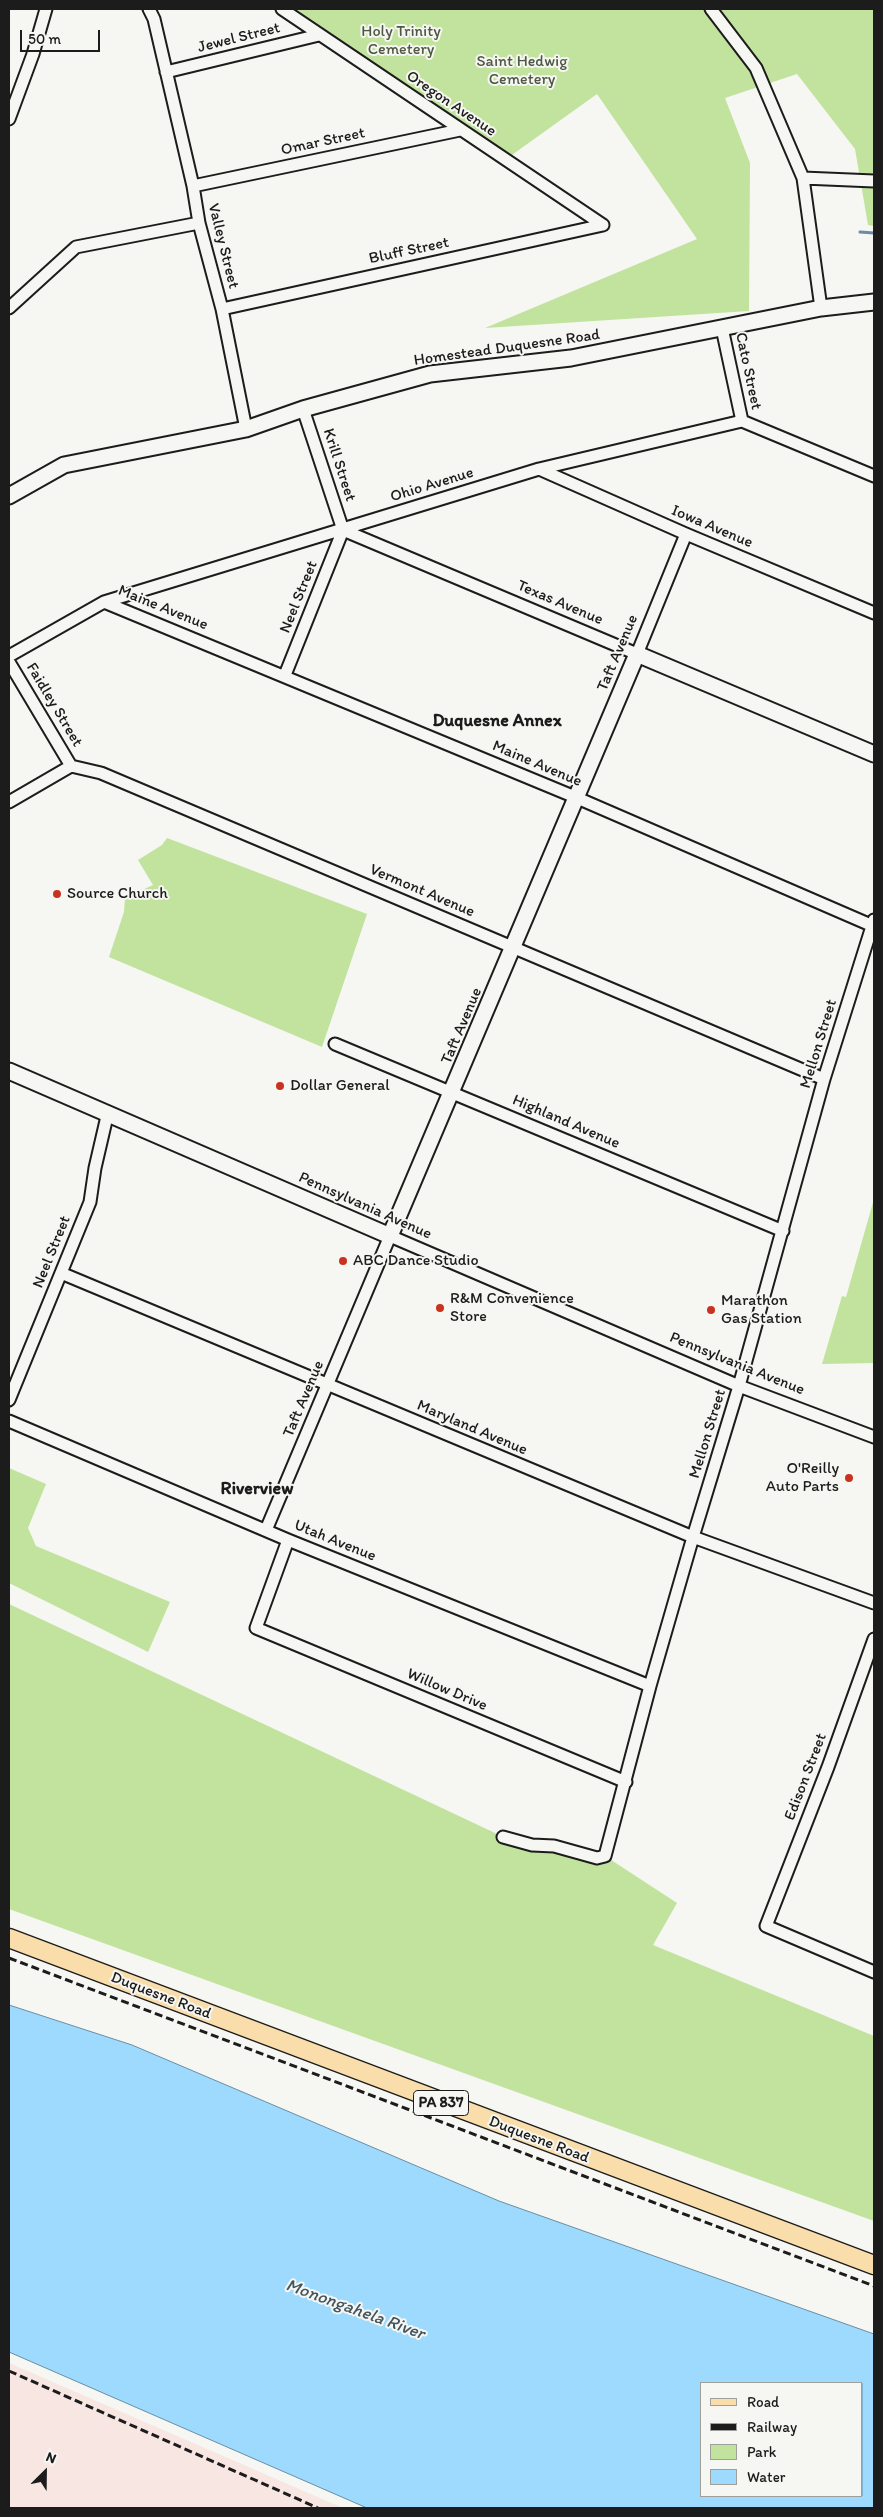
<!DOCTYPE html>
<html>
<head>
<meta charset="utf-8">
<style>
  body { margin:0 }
  #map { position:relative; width:883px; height:2517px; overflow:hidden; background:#f6f6f2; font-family:Itim,sans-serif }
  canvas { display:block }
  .frame { position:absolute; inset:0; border:10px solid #1c1c1c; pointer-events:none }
  .legend { position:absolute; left:700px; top:2382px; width:162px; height:115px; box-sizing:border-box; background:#f6f6f2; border:1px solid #9f9f9c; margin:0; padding:6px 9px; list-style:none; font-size:15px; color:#1c1c1c }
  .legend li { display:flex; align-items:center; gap:10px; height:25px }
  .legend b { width:25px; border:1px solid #9f9f9c }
  .north { position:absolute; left:20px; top:2447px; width:50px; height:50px; -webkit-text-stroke:4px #f6f6f2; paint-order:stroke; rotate:23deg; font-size:14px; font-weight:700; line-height:20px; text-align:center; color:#1c1c1c }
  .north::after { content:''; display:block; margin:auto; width:18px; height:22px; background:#1c1c1c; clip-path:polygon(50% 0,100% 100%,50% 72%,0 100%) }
  .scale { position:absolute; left:20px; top:30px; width:80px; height:22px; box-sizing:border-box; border:2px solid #1c1c1c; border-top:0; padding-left:6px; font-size:15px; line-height:18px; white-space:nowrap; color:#1c1c1c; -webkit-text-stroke:4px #f6f6f2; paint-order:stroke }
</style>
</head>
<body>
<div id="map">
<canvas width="883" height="2517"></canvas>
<div class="frame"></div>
<ul class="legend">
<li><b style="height:6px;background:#f9deab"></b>Road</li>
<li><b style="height:6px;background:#1c1c1c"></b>Railway</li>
<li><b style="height:14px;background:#c1e39d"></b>Park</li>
<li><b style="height:14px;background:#9ddafe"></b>Water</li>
</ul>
<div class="north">N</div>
<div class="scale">50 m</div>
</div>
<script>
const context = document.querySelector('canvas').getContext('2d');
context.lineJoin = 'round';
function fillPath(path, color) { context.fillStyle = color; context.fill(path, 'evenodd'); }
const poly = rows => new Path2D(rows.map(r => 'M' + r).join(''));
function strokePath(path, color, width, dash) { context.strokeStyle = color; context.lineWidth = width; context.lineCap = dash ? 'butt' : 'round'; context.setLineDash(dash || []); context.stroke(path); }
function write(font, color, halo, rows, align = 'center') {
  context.font = font + ' Itim,sans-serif'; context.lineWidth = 4; context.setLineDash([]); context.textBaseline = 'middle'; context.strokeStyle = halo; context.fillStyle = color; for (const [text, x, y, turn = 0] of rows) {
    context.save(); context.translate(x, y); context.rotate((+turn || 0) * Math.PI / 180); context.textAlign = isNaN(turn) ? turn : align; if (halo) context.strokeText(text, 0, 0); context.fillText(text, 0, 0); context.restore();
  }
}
const built = poly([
  [9,2363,343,2508,9,2508]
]);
const green = poly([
  [296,9,874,9,874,226,868,225,855,149,797,74,725,98,750,163,749,311,485,328,697,239,597,94,509,157],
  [167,838,367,914,322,1047,109,957,124,912,125,898,153,885,138,860,162,845],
  [874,1199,874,1363,822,1364,842,1296,846,1297],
  [9,1468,46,1484,28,1528,36,1546,170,1602,148,1652,9,1583],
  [9,1604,512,1841,605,1856,677,1903,653,1945,874,2036,874,2221,9,1909]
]);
const water = poly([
  [9,2005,132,2045,499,2201,874,2334,874,2508,367,2508,9,2352,9,2005],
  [702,2383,862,2383,862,2496,702,2496,702,2383]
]);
const stream = poly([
  [860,232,874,233]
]);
const street = poly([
  [149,9,154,19,193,186,199,223,222,309,246,429],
  [282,9,603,225],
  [711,9,756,68,803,178,821,308],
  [166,72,319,35],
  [9,119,33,54,46,9],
  [803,178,874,181],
  [193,186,460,130],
  [9,308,76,247,199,223],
  [222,309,603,225],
  [722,328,742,421],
  [303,409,343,530],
  [539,469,686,534,874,613],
  [343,530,637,654,686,534],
  [104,602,575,797,873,926],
  [9,656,104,602,539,469,742,421,874,476],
  [9,662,71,766],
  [285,675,343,530],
  [9,802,71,766,101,773,824,1079],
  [335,1044,783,1231],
  [61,1273,693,1537,874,1603],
  [9,1400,90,1202,95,1168,108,1112],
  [9,1421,288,1540,650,1686],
  [266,1530,390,1236,739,1386,874,1437],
  [288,1540,256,1628,626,1782],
  [874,1639,828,1767,766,1926,874,1972],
  [503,1837,532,1845,554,1846,597,1858,605,1856,650,1686,693,1537,739,1386,824,1079,874,920]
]);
const secondary = poly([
  [9,496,64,465,246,429,303,409,430,374,571,358,821,308,874,302],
  [9,1071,390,1236,637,654,874,754]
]);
const primary = poly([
  [9,1938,874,2265]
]);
const rail = poly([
  [9,1958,874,2286],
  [9,2371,318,2508]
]);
const markers = [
  [57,894,5,"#c8321e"],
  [280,1086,5,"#c8321e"],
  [343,1261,5,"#c8321e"],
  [440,1308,5,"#c8321e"],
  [711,1310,5,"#c8321e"],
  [849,1478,5,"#c8321e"]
];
const shields = [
  [441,2103,55]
];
const shieldNames = [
  ["PA 837",441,2103]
];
const parkNames = [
  ["Holy Trinity",401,32],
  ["Cemetery",401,50],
  ["Saint Hedwig",522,62],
  ["Cemetery",522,80]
];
const streetNames = [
  ["Jewel Street",239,38,-14],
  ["Oregon Avenue",451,104,34],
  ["Omar Street",323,142,-12],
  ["Valley Street",223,246,76],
  ["Bluff Street",409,251,-12],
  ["Homestead Duquesne Road",507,348,-8],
  ["Cato Street",748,371,78],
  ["Krill Street",339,465,72],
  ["Ohio Avenue",432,485,-17],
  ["Iowa Avenue",712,527,23],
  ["Neel Street",299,597,-68],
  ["Texas Avenue",560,603,23],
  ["Maine Avenue",163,608,22],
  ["Taft Avenue",618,653,-67],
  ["Faidley Street",54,705,59],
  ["Maine Avenue",537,764,23],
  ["Vermont Avenue",422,891,23],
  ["Taft Avenue",462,1026,-67],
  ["Mellon Street",819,1044,-73],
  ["Highland Avenue",566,1122,23],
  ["Pennsylvania Avenue",365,1206,24],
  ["Neel Street",52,1252,-68],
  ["Pennsylvania Avenue",737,1364,22],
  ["Taft Avenue",304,1399,-67],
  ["Maryland Avenue",472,1428,23],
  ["Mellon Street",708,1434,-73],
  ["Utah Avenue",335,1541,22],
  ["Willow Drive",447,1690,23],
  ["Edison Street",806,1777,-69],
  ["Duquesne Road",161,1996,21],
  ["Duquesne Road",539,2140,21]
];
const poiNames = [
  ["Source Church",67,894],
  ["Dollar General",290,1086],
  ["ABC Dance Studio",353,1261],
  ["R&M Convenience",450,1299],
  ["Store",450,1317],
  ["Marathon",721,1301],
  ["Gas Station",721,1319],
  ["O'Reilly",839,1469,"right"],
  ["Auto Parts",839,1487,"right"]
];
const neighbourhoodNames = [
  ["Duquesne Annex",497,721],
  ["Riverview",257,1489]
];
const waterNames = [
  ["Monongahela River",355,2310,20]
];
fillPath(built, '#f8e6e3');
fillPath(green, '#c1e39d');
fillPath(water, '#9ddafe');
strokePath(water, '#698ea4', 1);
strokePath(stream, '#698ea4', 3);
strokePath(street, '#1c1c1c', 15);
strokePath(secondary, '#1c1c1c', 19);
strokePath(primary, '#1c1c1c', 21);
strokePath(street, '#f6f6f2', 11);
strokePath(secondary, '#f6f6f2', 15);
strokePath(primary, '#f9deab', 18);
strokePath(rail, '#1c1c1c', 3, [8, 4]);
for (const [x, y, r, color] of markers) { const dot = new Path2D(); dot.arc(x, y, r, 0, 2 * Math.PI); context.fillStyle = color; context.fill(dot); strokePath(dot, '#f6f6f2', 2); }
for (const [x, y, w] of shields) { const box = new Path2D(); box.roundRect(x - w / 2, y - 12.5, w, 25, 4); context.fillStyle = '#f6f6f2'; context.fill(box); strokePath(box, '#1c1c1c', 1); }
write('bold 15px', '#1c1c1c', null, shieldNames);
write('16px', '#4e5843', '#f6f6f2', parkNames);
write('16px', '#1c1c1c', '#f6f6f2', streetNames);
write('16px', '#1c1c1c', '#f6f6f2', poiNames, 'left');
write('bold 18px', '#1c1c1c', '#f6f6f2', neighbourhoodNames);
write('italic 18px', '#435560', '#f6f6f2', waterNames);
</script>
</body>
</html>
